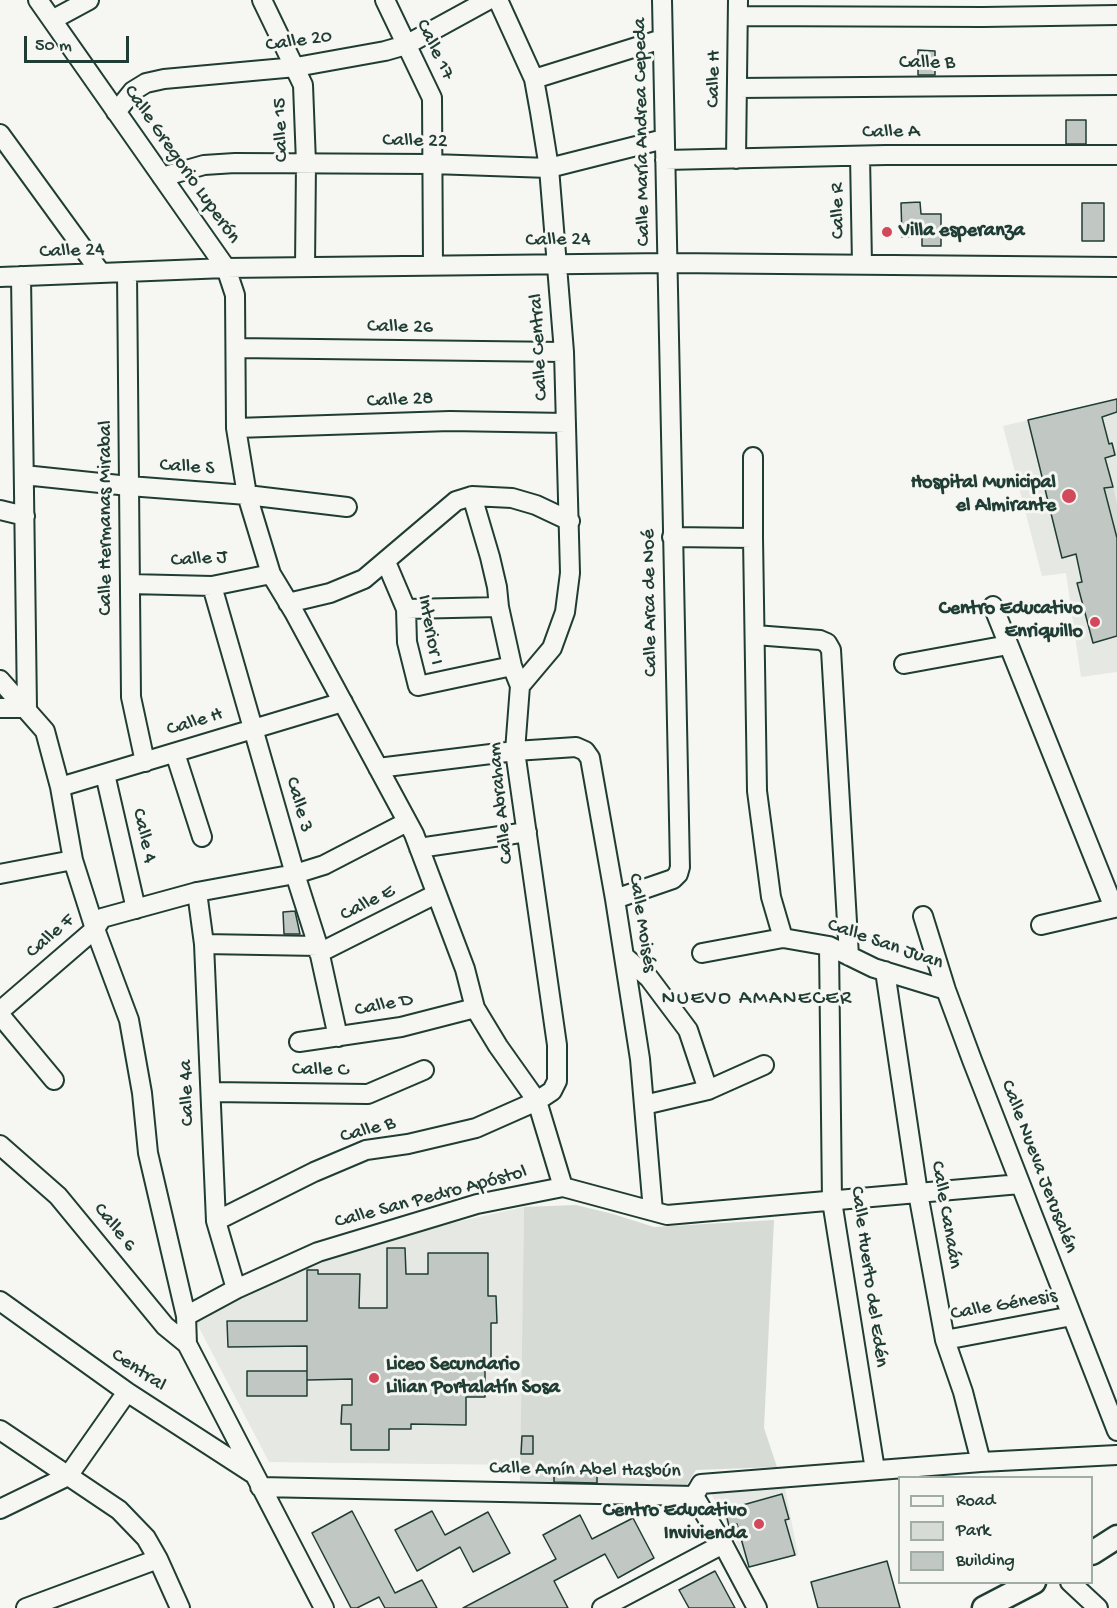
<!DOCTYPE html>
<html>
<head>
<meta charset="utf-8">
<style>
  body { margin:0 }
  #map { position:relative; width:1117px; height:1608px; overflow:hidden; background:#f6f6f2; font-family:"Gochi Hand",sans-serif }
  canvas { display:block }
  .legend { position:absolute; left:898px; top:1476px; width:195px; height:108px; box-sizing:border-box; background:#f6f6f2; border:2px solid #a0aca6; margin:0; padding:8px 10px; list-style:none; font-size:18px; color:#1f3d34 }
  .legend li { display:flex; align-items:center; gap:12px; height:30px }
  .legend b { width:30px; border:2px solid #a0aca6 }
  .scale { position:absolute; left:24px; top:36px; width:105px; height:27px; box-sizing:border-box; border:3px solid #1f3d34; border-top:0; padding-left:8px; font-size:18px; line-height:21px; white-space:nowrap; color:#1f3d34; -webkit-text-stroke:4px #f6f6f2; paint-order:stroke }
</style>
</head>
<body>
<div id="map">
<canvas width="1117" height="1608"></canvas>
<ul class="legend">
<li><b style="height:8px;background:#f6f6f2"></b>Road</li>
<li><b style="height:16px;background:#d6dbd6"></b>Park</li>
<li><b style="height:16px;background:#c1c8c3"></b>Building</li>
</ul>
<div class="scale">50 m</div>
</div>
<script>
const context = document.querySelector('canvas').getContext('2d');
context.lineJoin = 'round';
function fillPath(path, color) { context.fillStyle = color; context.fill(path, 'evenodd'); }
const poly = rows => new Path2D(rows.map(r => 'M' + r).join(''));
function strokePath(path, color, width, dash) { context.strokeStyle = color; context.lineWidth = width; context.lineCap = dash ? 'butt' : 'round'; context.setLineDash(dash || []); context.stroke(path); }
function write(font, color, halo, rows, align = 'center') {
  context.font = font + ' "Gochi Hand",sans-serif'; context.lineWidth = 6; context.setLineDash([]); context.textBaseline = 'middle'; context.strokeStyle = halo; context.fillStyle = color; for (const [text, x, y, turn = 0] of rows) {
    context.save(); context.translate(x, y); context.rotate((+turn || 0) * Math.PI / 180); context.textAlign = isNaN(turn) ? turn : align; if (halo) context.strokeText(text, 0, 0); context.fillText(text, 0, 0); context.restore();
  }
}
const built = poly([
  [1117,399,1117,672,1081,677,1066,573,1042,576,1003,426],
  [524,1207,521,1465,269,1462,195,1320,273,1273,358,1244],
  [785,1488,798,1555,749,1568,711,1493]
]);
const green = poly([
  [1113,487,1117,504,1117,538,1104,488],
  [576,1205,613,1214,654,1227,774,1220,764,1428,777,1467,696,1470,686,1486,520,1484,524,1207]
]);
const building = poly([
  [918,50,935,51,935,75,918,75,918,50],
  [1066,120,1086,120,1086,144,1066,144,1066,120],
  [920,202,921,214,941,214,941,246,922,246,922,236,902,237,901,203,920,202],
  [1082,203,1104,203,1104,241,1082,241,1082,203],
  [1117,399,1117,412,1102,417,1109,444,1112,443,1115,455,1105,458,1113,487,1104,488,1117,538,1117,636,1093,643,1077,583,1082,582,1076,554,1062,558,1028,420,1117,399],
  [295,911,300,934,284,934,283,912,295,911],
  [387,1248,405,1248,406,1274,428,1274,428,1253,488,1253,488,1296,496,1296,497,1323,491,1323,491,1367,485,1367,485,1397,466,1397,466,1425,411,1424,411,1429,389,1429,389,1450,351,1450,351,1424,341,1424,342,1405,352,1405,352,1379,307,1380,307,1346,228,1347,227,1321,307,1321,307,1270,318,1270,318,1274,360,1274,359,1308,387,1308,387,1248],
  [247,1371,307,1371,307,1396,247,1396,247,1371],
  [522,1436,533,1436,533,1454,521,1454,522,1436],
  [554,1473,597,1474,597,1483,554,1482,554,1473],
  [782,1494,789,1519,785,1520,795,1555,749,1567,737,1524,729,1526,725,1510,782,1494],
  [352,1511,395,1593,422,1580,437,1608,385,1608,379,1597,357,1608,351,1608,312,1533,352,1511],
  [432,1511,445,1535,488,1512,510,1553,473,1572,460,1547,417,1571,395,1530,432,1511],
  [580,1515,592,1539,633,1518,654,1558,618,1578,605,1554,554,1581,568,1608,463,1608,556,1559,543,1535,580,1515],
  [887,1561,900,1608,818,1608,811,1582,887,1561],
  [715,1571,735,1608,689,1608,679,1590,715,1571]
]);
const minor = poly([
  [38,0,226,268,235,295,236,428,247,495,271,574,294,612,414,834,465,969,475,1008,498,1046,537,1101,563,1187],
  [262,0,303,85,306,163,305,267],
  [385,0,432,98,433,265],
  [498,0,534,79,540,112,549,168,564,352,570,573,565,612,552,648,520,686],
  [738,16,983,17,1117,15],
  [52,20,89,0],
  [534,79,662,39],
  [737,88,1117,85],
  [116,112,133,91,146,83,164,79,296,67,385,51,406,45,488,0],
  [0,134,101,273],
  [860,156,862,264],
  [736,159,738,0],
  [665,160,886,155,1117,155],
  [162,177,204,165,235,163,432,164,549,168,664,139],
  [127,273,131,697,145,762],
  [0,277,226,268,669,263,1117,267],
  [236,348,564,352],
  [236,428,450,421,566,423],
  [24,475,129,486,247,495,347,507],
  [0,510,25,516],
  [672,537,753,538,753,457],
  [753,538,757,791,771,897,783,938],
  [386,562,406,609,407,642,418,686,512,666],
  [130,584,212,586,271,574],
  [212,586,295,874,318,946,338,1037],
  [288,603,330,593,364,579,456,501,472,496,512,498,536,505,570,521],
  [993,606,1114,908,1117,907],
  [406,609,499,607],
  [755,635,820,640,827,643,831,650,849,956],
  [904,664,1008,645],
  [0,680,45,731,60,787,73,860,95,929,129,1020,142,1093,148,1153,186,1316,187,1344,324,1608],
  [0,708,27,708,21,276],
  [175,753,202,837],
  [378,768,515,751,576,747,585,751,590,758,615,899,640,1059,653,1211],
  [105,774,136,909],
  [60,787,343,702],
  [419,848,527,832],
  [0,874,73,860],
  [197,892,204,944,216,1221,236,1289],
  [615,899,673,879,678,874,680,867,662,0],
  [923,916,946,990,972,1060,1117,1431],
  [1041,925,1114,908],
  [204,944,318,946],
  [829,946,832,1201,875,1470],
  [319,953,436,894],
  [702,953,783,938,829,946,874,968,946,990],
  [624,956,649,978,688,1030,708,1090],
  [885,971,918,1193,945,1340,963,1392,981,1462],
  [0,1011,95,929,102,918,197,892,295,874,324,865,407,822],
  [0,1015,54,1080],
  [299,1042,401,1027,475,1008],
  [211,1092,368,1094,424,1070],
  [644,1105,708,1090,764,1065],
  [0,1145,58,1196,165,1326,187,1344],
  [216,1221,314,1172,366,1150,408,1144,476,1128,537,1101,552,1091,557,1081,557,1045,515,751,520,686,512,666,499,607,497,587,490,557,472,496],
  [0,1301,127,1392,252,1473],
  [186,1316,236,1289,318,1252,477,1204,563,1187,667,1215,1020,1184],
  [945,1340,1072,1316],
  [0,1430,119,1510,146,1538,158,1559,180,1608],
  [260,1487,694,1496,701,1484,981,1462,1117,1455],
  [694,1496,723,1544,757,1608],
  [0,1509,68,1476,127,1392],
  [1070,1582,1098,1608],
  [26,1608,158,1559],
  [602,1608,723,1544]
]);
const major = poly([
  [1092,1553,1117,1537],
  [984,1608,1034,1582]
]);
const markers = [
  [887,232,6,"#d1495b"],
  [1069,496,8,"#d1495b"],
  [1095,622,6,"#d1495b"],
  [374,1378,6,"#d1495b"],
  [759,1524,6,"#d1495b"]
];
const streetNames = [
  ["Calle 20",299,42,-8],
  ["Calle 17",434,50,64],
  ["Calle B",927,64],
  ["Calle H",715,79,-89],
  ["Calle 15",282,130,-92],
  ["Calle María Andrea Cepeda",643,132,-91],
  ["Calle A",891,133,-1],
  ["Calle 22",415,142,1],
  ["Calle Gregorio Luperón",181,165,55],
  ["Calle R",839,211,-91],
  ["Calle 24",558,241,-1],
  ["Calle 24",72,252,-2],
  ["Calle 26",400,328,1],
  ["Calle Central",540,347,-93],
  ["Calle 28",400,401,-3],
  ["Calle S",187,468,4],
  ["Calle Hermanas Mirabal",107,518,-90],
  ["Calle J",199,560,-4],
  ["Calle Arca de Noé",651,603,-91],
  ["Interior I",429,630,79],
  ["Calle H",195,723,-17],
  ["Calle Abraham",502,803,-96],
  ["Calle 3",298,805,74],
  ["Calle 4",143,836,77],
  ["Calle E",368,904,-27],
  ["Calle Moisés",641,923,81],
  ["Calle F",51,937,-41],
  ["Calle San Juan",885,945,19],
  ["Calle D",384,1006,-11],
  ["Calle C",320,1071,1],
  ["Calle 4a",188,1093,-92],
  ["Calle B",368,1131,-15],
  ["Calle Nueva Jerusalén",1038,1167,69],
  ["Calle San Pedro Apóstol",431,1198,-15],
  ["Calle Canaán",945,1215,80],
  ["Calle 6",114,1228,51],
  ["Calle Huerto del Edén",868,1277,82],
  ["Calle Génesis",1004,1306,-10],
  ["Central",138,1371,34],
  ["Calle Amín Abel Hasbún",585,1471,1]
];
const poiNames = [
  ["Villa esperanza",899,232,"left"],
  ["Hospital Municipal",1056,484],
  ["el Almirante",1056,507],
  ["Centro Educativo",1083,610],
  ["Enriquillo",1083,633],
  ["Liceo Secundario",386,1366,"left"],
  ["Lilian Portalatín Sosa",386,1389,"left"],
  ["Centro Educativo",747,1512],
  ["Invivienda",747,1535]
];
const neighbourhoodNames = [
  ["NUEVO AMANECER",757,1000]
];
fillPath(built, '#e6e8e4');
fillPath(green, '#d6dbd6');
fillPath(building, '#c1c8c3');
strokePath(building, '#1f3d34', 1.5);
strokePath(minor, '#1f3d34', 22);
strokePath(major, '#1f3d34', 27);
strokePath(minor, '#f6f6f2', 18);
strokePath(major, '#f6f6f2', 22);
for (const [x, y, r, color] of markers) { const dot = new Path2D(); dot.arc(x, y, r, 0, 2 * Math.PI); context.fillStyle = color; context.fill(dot); strokePath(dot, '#f6f6f2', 2); }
write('20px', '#1f3d34', '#f6f6f2', streetNames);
write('bold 20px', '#1f3d34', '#f6f6f2', poiNames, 'right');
context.letterSpacing = '1.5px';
write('21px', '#1f3d34', '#f6f6f2', neighbourhoodNames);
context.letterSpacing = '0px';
</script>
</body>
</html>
